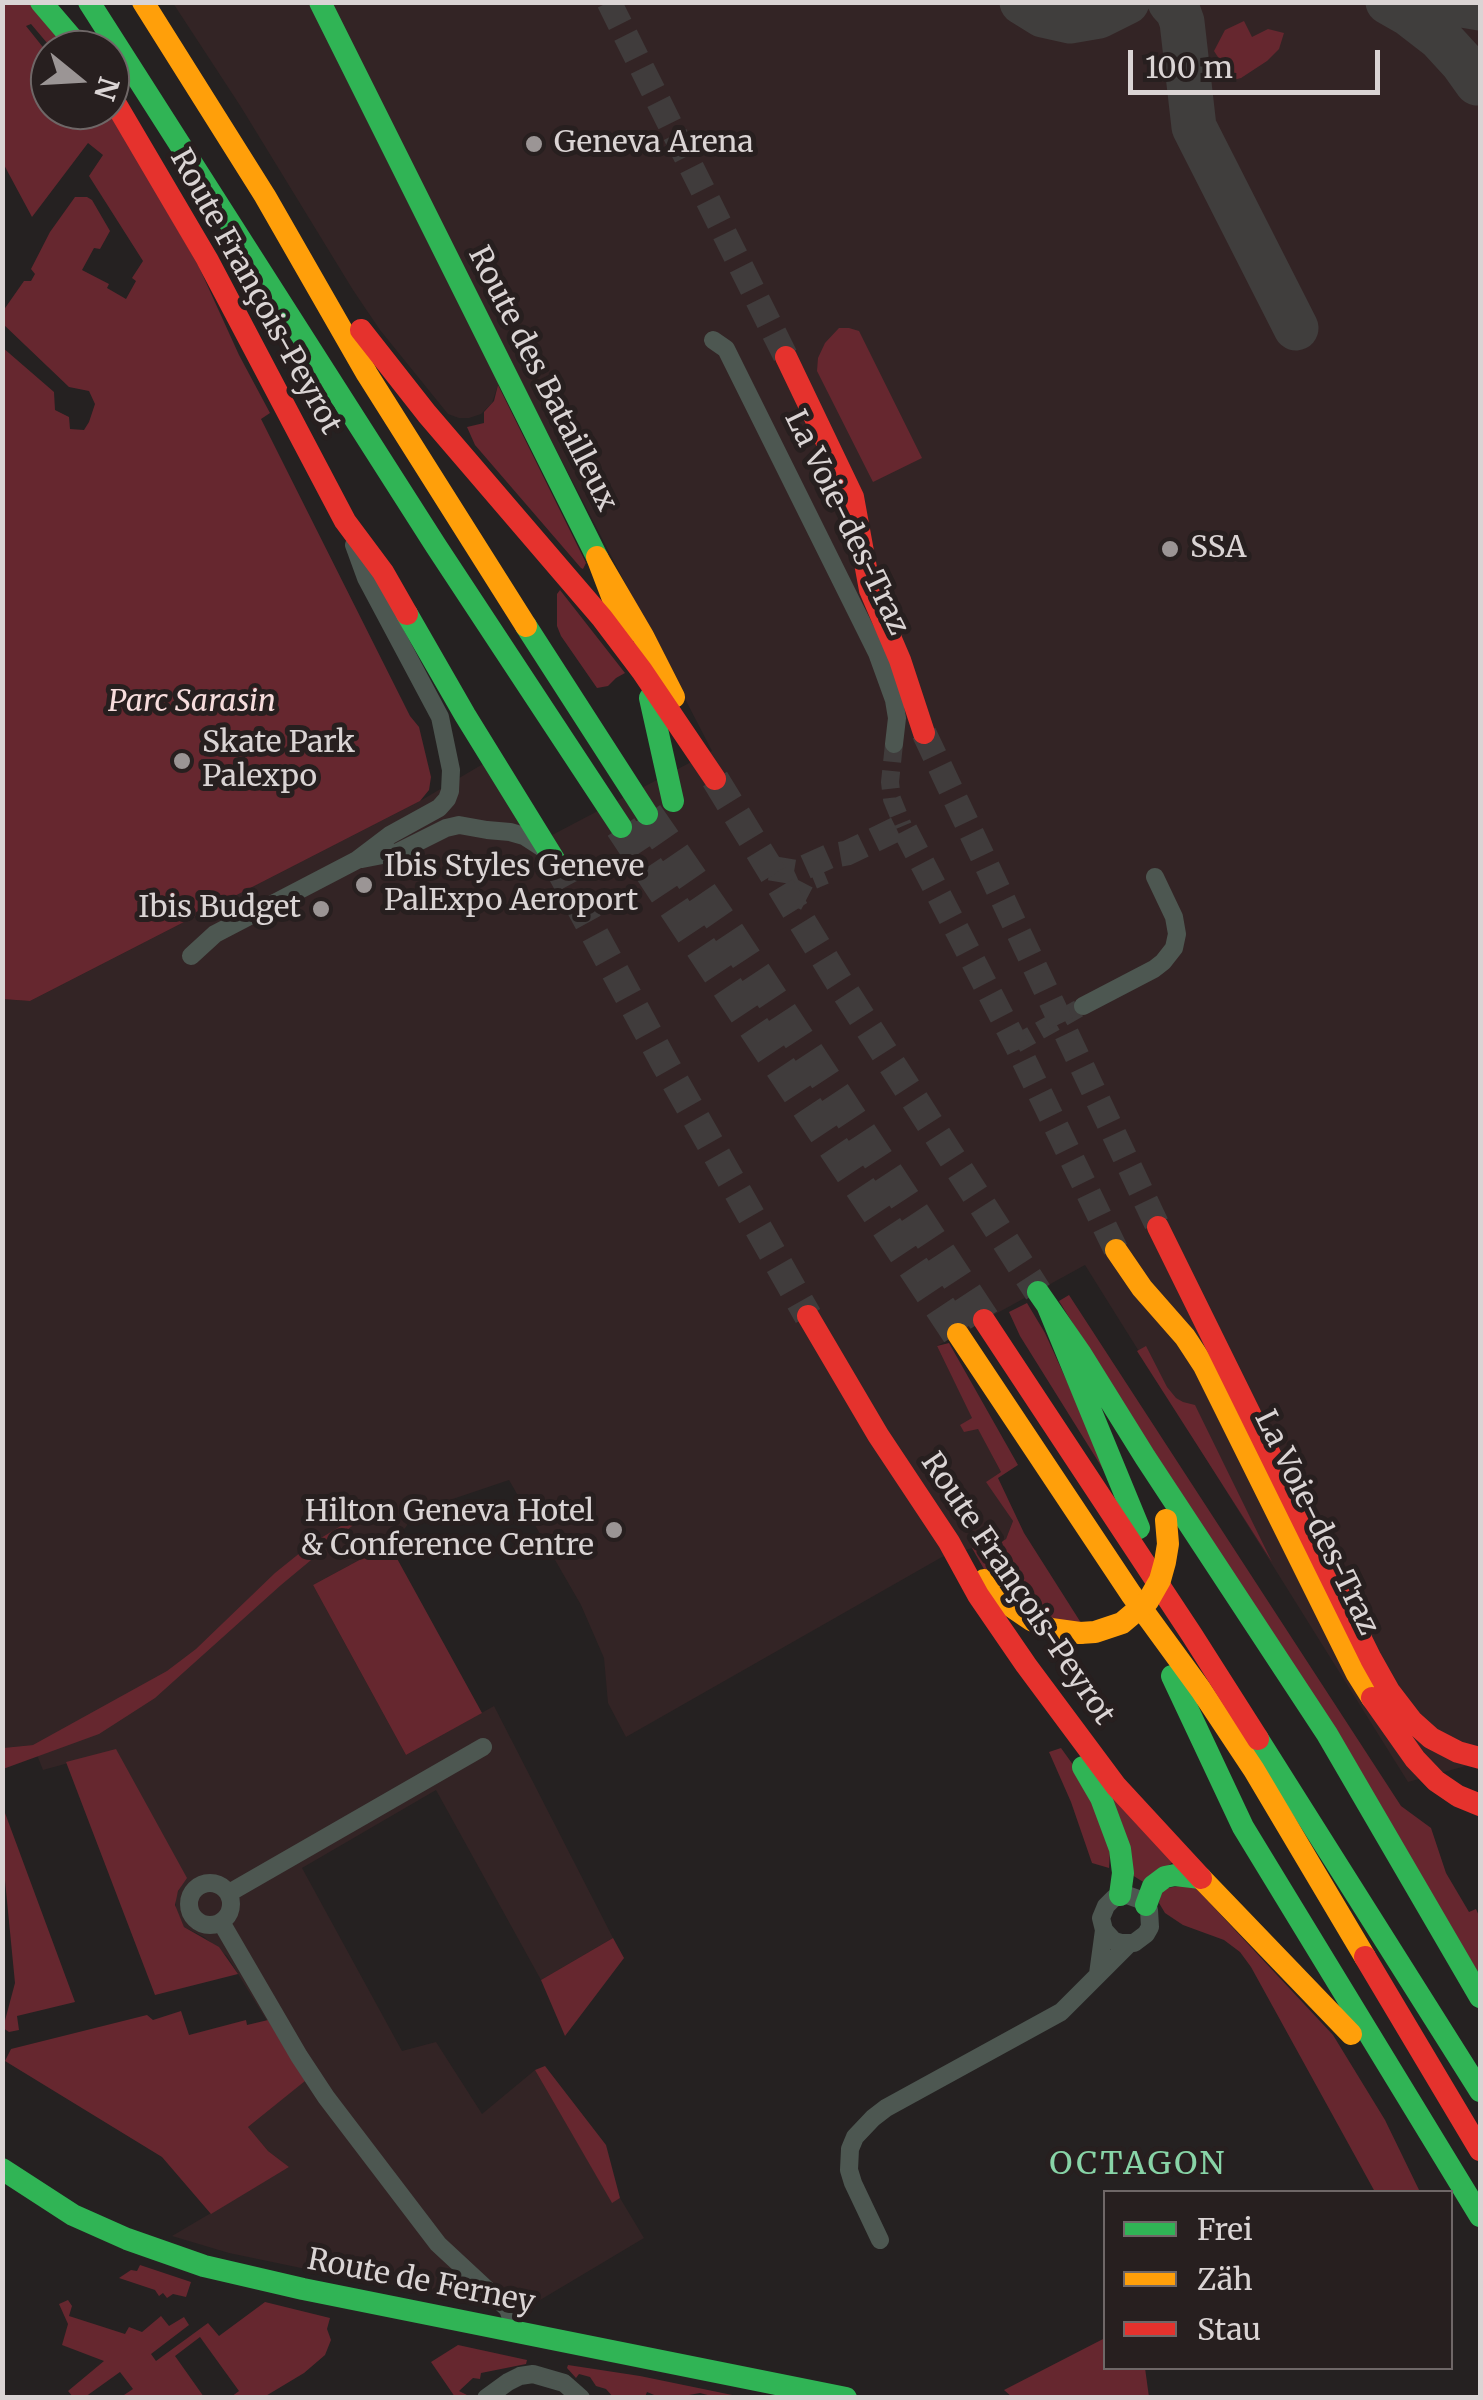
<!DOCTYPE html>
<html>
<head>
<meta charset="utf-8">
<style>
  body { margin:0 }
  #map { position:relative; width:1483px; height:2400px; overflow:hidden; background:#252121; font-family:Merriweather,serif }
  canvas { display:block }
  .frame { position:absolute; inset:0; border:5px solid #dad4d4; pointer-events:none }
  .legend { position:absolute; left:1103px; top:2190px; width:350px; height:180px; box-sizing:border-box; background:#271f1f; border:2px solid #6f6767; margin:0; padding:12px 18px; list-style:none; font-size:30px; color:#dad4d4 }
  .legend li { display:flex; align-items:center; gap:20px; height:50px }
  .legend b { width:50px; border:2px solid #6f6767 }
  .north { position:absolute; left:30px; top:30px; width:100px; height:100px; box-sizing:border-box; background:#271f1f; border:2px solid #6f6767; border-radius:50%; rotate:108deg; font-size:28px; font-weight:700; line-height:40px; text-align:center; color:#dad4d4 }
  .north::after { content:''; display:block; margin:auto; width:35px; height:45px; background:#9b9595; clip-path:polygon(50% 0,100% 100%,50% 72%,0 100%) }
  .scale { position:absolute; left:1128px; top:50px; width:252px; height:45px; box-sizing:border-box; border:5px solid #dad4d4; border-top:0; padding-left:12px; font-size:30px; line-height:35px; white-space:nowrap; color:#dad4d4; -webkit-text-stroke:8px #271f1f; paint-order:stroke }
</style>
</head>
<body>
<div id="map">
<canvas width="1483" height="2400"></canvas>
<div class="frame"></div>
<ul class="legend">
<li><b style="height:12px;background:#30b455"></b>Frei</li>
<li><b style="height:12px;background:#ff9f0a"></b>Zäh</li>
<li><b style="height:12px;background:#e5322d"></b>Stau</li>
</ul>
<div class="north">N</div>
<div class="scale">100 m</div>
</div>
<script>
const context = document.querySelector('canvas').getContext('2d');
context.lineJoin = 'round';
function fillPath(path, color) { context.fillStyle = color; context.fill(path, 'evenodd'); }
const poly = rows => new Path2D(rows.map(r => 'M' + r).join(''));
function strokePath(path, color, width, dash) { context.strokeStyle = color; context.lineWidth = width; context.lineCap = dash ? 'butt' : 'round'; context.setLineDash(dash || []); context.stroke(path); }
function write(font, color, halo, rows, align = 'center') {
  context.font = font + ' Merriweather,serif'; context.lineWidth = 10; context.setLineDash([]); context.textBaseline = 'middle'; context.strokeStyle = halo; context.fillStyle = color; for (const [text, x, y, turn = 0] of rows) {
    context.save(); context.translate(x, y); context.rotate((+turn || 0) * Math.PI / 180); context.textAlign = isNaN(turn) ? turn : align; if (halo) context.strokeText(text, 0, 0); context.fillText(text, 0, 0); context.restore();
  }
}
const built = poly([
  [173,3,1480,3,1480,1762,1408,1782,1085,1265,937,1346,973,1419,963,1431,978,1428,1001,1472,987,1482,1013,1521,1006,1539,989,1549,972,1548,942,1557,626,1737,608,1703,604,1658,581,1605,509,1480,432,1506,411,1517,406,1527,389,1544,313,1585,406,1755,494,1706,613,1938,541,1980,436,1790,302,1868,402,2051,436,2042,482,2114,535,2070,612,2202,620,2198,644,2238,525,2309,301,2268,229,2253,172,2236,289,2167,268,2151,248,2127,304,2081,227,1956,204,1937,184,1927,176,1910,176,1896,181,1886,116,1750,43,1770,33,1745,3,1748,2,999,30,1001,420,801,483,764,535,844,712,751,516,372,498,385,492,403,481,414,469,418,459,418,448,414,380,330,353,290,241,107]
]);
const green = poly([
  [3,3,33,3,69,50,53,50,31,24,26,26,50,56,50,110,94,110,104,121,108,117,103,110,109,110,199,267,239,355,270,413,261,419,410,716,419,727,431,777,429,790,420,801,30,1001,2,999,2,347,54,392,55,410,69,417,70,429,84,430,89,422,95,404,89,391,69,387,3,324,3,311,24,281,31,281,35,274,31,269,50,232,75,197,87,197,92,200,110,231,100,249,94,248,82,270,109,284,107,288,126,299,136,281,132,278,143,261,89,176,103,155,88,143,32,217,3,163],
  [1244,21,1252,37,1268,29,1284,33,1279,49,1267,61,1241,78,1233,80,1214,51,1225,30],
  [839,328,849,328,859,331,922,458,873,482,817,371,818,358,825,343],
  [498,385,586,563,583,569,581,568,475,445,467,427,484,423,484,412,494,401],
  [560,590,625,673,616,678,608,686,597,688,561,636,557,626,557,594],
  [1069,1295,1401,1806,1431,1828,1446,1873,1469,1912,1476,1909,1480,1918,1480,1975,1059,1301],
  [1027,1303,1045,1333,1116,1490,1020,1336,1009,1312],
  [949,1343,1018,1465,998,1478,1024,1533,1083,1626,1054,1623,984,1569,972,1548,989,1549,1006,1539,1013,1521,986,1482,1001,1472,978,1429,964,1432,960,1425,972,1418,937,1346],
  [1146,1346,1167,1387,1176,1398,1183,1402,1195,1405,1272,1562,1137,1351],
  [379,1503,382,1509,352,1526,281,1585,155,1698,99,1734,3,1769,3,1748,33,1745,167,1671,196,1649,275,1573,311,1544],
  [389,1544,482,1713,406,1755,313,1585],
  [1061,1748,1089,1787,1111,1833,1109,1868,1092,1863,1071,1802,1049,1752],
  [116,1749,187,1878,178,1891,175,1905,184,1927,219,1947,238,1974,155,1995,66,1762],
  [1106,1787,1173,1862,1145,1883,1127,1872],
  [5,1813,75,2002,17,2016,19,2030,9,2032,3,2028,15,1983,3,1860,3,1814],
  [1192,1884,1333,2035,1385,2120,1420,2192,1375,2192,1251,1967,1240,1952,1224,1940,1183,1925,1165,1913,1159,1903,1161,1889],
  [613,1938,624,1958,565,2036,541,1980],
  [181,2011,189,2035,246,2020,247,2025,268,2020,305,2081,248,2127,268,2151,289,2167,211,2214,162,2157,5,2061,11,2049,147,2015,153,2020],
  [545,2066,606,2145,620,2198,612,2203,535,2070],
  [140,2265,191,2282,186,2297,173,2294,167,2298,163,2293,159,2296,155,2290,119,2278,131,2270,137,2271],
  [68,2300,72,2306,69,2316,125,2334,129,2327,142,2332,161,2316,169,2326,184,2317,189,2325,151,2354,156,2361,208,2323,219,2336,265,2302,330,2318,327,2329,331,2340,325,2355,304,2373,264,2397,231,2397,239,2391,200,2337,175,2356,204,2397,121,2397,133,2389,120,2372,85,2397,73,2397,68,2391,104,2361,62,2345,68,2324,59,2304],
  [1105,2338,1106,2368,1145,2368,1149,2397,1012,2397,1004,2390],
  [458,2345,527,2360,526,2364,481,2373,480,2379,473,2378,459,2391,471,2397,455,2397,431,2362],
  [568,2365,640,2376,742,2397,715,2397,700,2393,678,2397,659,2397,647,2392,645,2397,613,2397,606,2389,596,2386,590,2377,579,2374,576,2378,567,2368]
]);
const taxiway = poly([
  [1022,2,1043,15,1070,21,1099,16,1127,2],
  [1170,2,1178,11,1182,22,1194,127,1296,328],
  [1388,2,1409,14,1440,38,1462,62,1477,83],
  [1445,2,1480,8]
]);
const streetTunnel = poly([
  [894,744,890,782,892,799,903,826],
  [1016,1044,1083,1006]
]);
const secondaryTunnel = poly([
  [609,2,786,357],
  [924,733,1158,1227],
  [770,868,794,872,830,856,847,853,903,826,1016,1044,1116,1250],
  [790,904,802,881,824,872]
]);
const primaryTunnel = poly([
  [715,779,839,982,1038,1292],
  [555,861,664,1062,808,1316]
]);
const highwayTunnel = poly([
  [647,814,727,930,984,1320],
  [621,827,958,1334]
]);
const street = poly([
  [713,340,726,349,877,653,894,700,897,718,894,744],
  [362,859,398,852,446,828,459,825,487,830,510,832,524,836,544,849],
  [191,956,215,934,357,860,390,835,439,808,447,799,450,791,451,770,440,717,366,578,354,545],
  [1083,1006,1154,969,1163,962,1174,948,1177,934,1174,917,1155,877],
  '189 1904a21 21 0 1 1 42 0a21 21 0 1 1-42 0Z',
  [229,1893,483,1747],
  [221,1922,299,2056,326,2097,438,2244,508,2309,511,2318,509,2330],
  [1098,1974,1104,1930,1101,1918,1106,1906,1114,1898,1127,1895,1141,1900,1149,1910,1150,1927,1146,1934,1134,1943,1121,1943,1114,1941,1104,1930],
  [880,2240,853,2183,849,2170,850,2149,855,2137,873,2118,886,2108,1061,2012,1129,1944],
  [486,2398,508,2382,520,2376,533,2374,564,2383,581,2398]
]);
const fast = poly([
  [41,2,82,50],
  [89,2,436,546,621,827],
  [320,2,598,559],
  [407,614,465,715,555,861],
  [526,626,647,814],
  [650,698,673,801],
  [1038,1292,1081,1354,1145,1457,1327,1734,1480,1997],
  [1048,1307,1139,1528],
  [1172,1676,1243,1827,1480,2216],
  [1258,1739,1480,2091],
  [1083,1767,1101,1798,1120,1849,1123,1873,1120,1895],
  [1146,1905,1153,1886,1165,1877,1175,1875,1201,1878],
  [2,2169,73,2215,127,2239,204,2266,303,2289,846,2398]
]);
const slow = poly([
  [143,2,265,196,367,374,526,626],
  [597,557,626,633],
  [598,559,643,636,674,697],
  [1116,1250,1142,1288,1185,1337,1204,1366,1357,1674,1372,1698],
  [958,1334,1131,1594,1201,1690,1254,1770,1365,1957],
  [984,1580,1006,1603,1031,1620,1051,1629,1080,1633],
  [1201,1878,1351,2034]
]);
const jam = poly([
  [110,94,207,259,345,521,383,572,407,614],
  [361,330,427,414,602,618,642,671,715,779],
  [786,357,853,497,870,590,900,660,924,733],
  [1158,1227,1371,1659,1389,1691,1412,1721,1431,1738,1458,1752,1480,1758],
  [808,1316,878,1435,949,1542,978,1595,1026,1665,1116,1786,1201,1878],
  [984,1320,1192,1635,1258,1739],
  [1372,1698,1415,1759,1436,1781,1458,1796,1480,1805],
  [1365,1957,1480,2150]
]);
const slowBridge = poly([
  [1080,1633,1095,1632,1122,1623,1148,1601,1160,1580,1165,1562,1168,1544,1166,1520]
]);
const markers = [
  [534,144,10,"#9b9595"],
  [1170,549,10,"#9b9595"],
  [182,761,10,"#9b9595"],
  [364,885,10,"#9b9595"],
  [321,909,10,"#9b9595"],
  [614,1530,10,"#9b9595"]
];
const poiNames = [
  ["Geneva Arena",554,144],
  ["SSA",1190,549],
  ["Skate Park",202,744],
  ["Palexpo",202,778],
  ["Ibis Styles Geneve",384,868],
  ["PalExpo Aeroport",384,902],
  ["Ibis Budget",301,909,"right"],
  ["Hilton Geneva Hotel",594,1513,"right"],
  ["& Conference Centre",594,1547,"right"]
];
const streetNames = [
  ["Route François-Peyrot",255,292,61],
  ["Route des Batailleux",542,379,63],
  ["La Voie-des-Traz",846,523,64],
  ["La Voie-des-Traz",1316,1523,64],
  ["Route François-Peyrot",1017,1589,56],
  ["Route de Ferney",421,2282,11]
];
const parkNames = [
  ["Parc Sarasin",192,703]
];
const neighbourhoodNames = [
  ["OCTAGON",1138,2165]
];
fillPath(built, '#332425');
fillPath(green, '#66272f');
strokePath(taxiway, '#403e3d', 45);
strokePath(streetTunnel, '#403c3c', 18, [18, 9]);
strokePath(secondaryTunnel, '#403c3c', 25, [25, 12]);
strokePath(primaryTunnel, '#403c3c', 28, [28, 14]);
strokePath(highwayTunnel, '#403c3c', 32, [32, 16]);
strokePath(street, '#4d5751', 18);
strokePath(fast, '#30b455', 22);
strokePath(slow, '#ff9f0a', 22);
strokePath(jam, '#e5322d', 22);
strokePath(slowBridge, '#ff9f0a', 22);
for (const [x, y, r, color] of markers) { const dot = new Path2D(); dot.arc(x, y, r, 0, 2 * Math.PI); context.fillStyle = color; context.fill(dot); strokePath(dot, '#271f1f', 4); }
write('30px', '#dad4d4', '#271f1f', poiNames, 'left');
write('30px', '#dad4d4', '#271f1f', streetNames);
write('italic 30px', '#f7dddd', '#271f1f', parkNames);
context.letterSpacing = '2.5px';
write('32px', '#88d4a7', '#271f1f', neighbourhoodNames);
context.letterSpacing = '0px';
</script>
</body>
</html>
